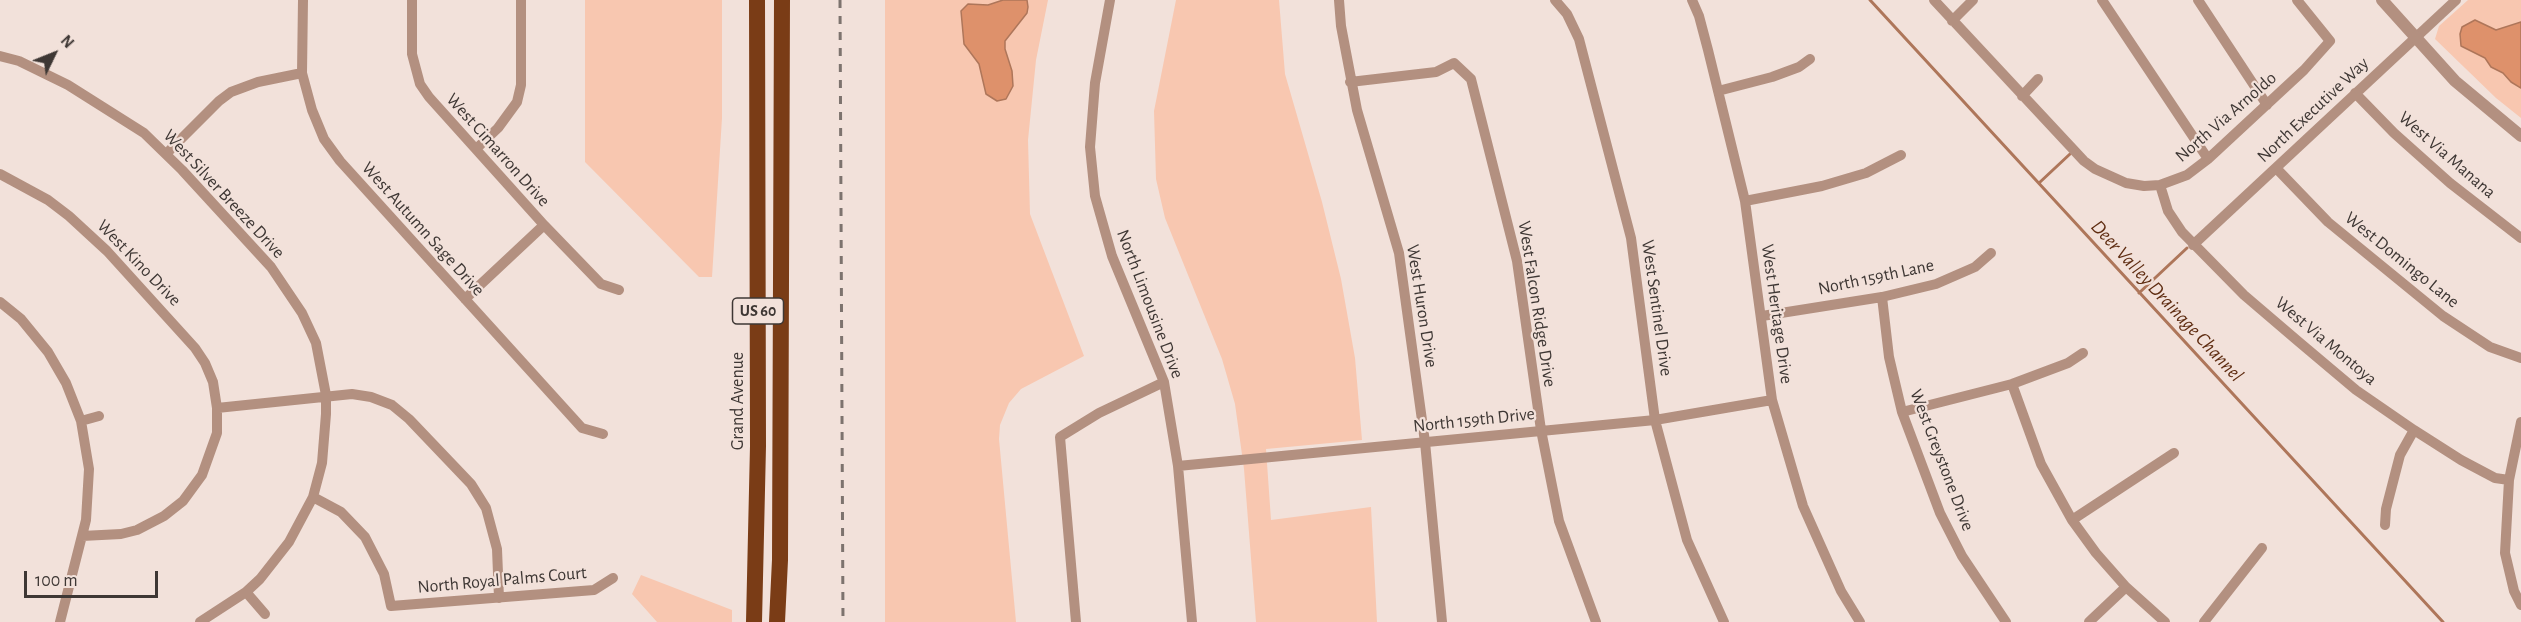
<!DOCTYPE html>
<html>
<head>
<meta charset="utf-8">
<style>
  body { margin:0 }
  #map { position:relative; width:2521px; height:622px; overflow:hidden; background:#f2e1da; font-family:"Alegreya Sans",sans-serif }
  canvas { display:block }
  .north { position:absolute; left:24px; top:24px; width:60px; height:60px; -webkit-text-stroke:4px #f2e1da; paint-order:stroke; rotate:47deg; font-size:16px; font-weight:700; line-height:24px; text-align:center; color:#3e3734 }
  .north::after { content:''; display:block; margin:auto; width:21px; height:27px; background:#3e3734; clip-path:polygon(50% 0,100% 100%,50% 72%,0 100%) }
  .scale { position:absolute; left:24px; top:571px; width:134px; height:27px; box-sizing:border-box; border:3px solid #3e3734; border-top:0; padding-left:8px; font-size:18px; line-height:21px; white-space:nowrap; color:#3e3734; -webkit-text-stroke:4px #f2e1da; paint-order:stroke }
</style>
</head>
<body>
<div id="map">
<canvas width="2521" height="622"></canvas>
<div class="north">N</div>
<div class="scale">100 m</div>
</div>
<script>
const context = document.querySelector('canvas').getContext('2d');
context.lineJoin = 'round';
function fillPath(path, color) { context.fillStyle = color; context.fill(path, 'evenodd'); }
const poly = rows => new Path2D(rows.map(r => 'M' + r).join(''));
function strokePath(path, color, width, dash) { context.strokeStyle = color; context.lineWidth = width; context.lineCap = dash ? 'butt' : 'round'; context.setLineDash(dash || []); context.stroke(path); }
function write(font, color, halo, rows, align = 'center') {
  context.font = font + ' "Alegreya Sans",sans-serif'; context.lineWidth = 4.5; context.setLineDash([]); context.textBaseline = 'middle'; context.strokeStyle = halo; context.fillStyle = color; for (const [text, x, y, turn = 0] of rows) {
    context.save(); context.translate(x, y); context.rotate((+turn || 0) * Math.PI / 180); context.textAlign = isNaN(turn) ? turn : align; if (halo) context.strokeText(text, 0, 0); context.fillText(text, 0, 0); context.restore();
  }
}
const green = poly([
  [585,0,722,0,722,118,712,277,699,277,585,162],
  [885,0,1048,0,1036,60,1028,140,1030,214,1084,356,1021,389,1009,403,1000,425,999,439,1016,622,885,622],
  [1176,0,1279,0,1285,74,1322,202,1341,279,1355,358,1362,440,1266,449,1271,520,1371,507,1377,622,1256,622,1244,469,1235,404,1222,359,1165,218,1156,179,1154,111],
  [2468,0,2521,0,2521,118,2496,98,2435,39,2439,26],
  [641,575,732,610,732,622,657,622,632,594]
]);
const water = poly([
  [1003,0,1027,0,1028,7,1027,13,1005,41,1005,49,1012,71,1013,86,1006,99,997,101,986,94,979,64,964,44,961,11,968,4,988,5,1003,0],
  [2475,20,2496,30,2521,22,2521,88,2511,82,2503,73,2491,67,2485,58,2461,46,2460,34,2462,27,2475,20]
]);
const stream = poly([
  [1870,0,2443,622],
  [2039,183,2070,154],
  [2139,293,2187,248]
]);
const minor = poly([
  [303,0,302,73,312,110,324,139,340,161,582,428,603,434],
  [412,0,412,54,420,84,429,97,544,225,601,284,619,290],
  [1110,0,1095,83,1090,147,1095,196,1112,256,1164,382,1178,466,1192,622],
  [1339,0,1341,26,1357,110,1399,253,1425,442,1442,622],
  [1555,0,1567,14,1579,39,1631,238,1655,420,1687,540,1724,622],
  [1692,0,1699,16,1708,50,1745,201,1772,400,1803,506,1841,591,1860,622],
  [1934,0,2084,161,2095,169,2126,183,2144,186,2160,185,2187,175,2208,159,2304,70,2330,41,2297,0],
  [2102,0,2208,159],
  [2198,0,2267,105],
  [1952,21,1973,0],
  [0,56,19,61,68,85,144,133,182,170,271,267,302,313,316,343,326,395,326,414,322,463,313,497,289,542,260,579,246,592,200,622],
  [1350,82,1436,72,1454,63,1471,79,1517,261,1541,430,1559,521,1596,622],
  [1718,91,1772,77,1799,67,1810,59],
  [2355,93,2394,133,2450,183,2521,238],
  [2022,96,2038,79],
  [476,149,498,128,517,102,521,85,521,0],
  [166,154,219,101,231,92,258,82,302,73],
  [2276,168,2328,222,2443,316,2490,347,2521,358],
  [0,174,48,200,69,216,107,251,195,348,205,363,213,382,217,408,217,433,202,475,183,501,164,516,137,530,121,534,82,536],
  [2160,185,2168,211,2182,232,2244,295,2299,342,2356,390,2414,430,2461,460,2495,478,2509,480],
  [1745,201,1822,186,1866,173,1901,155],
  [2193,245,2456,0],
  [1882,297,1889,357,1902,412,1940,513,1962,556,2006,622],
  [465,299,544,225],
  [0,302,21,319,48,352,66,383,81,421,89,469,86,520,60,622],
  [1762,316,1882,297,1936,284,1975,267,1991,253],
  [2012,384,2041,464,2072,520,2096,553,2126,587,2165,622],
  [217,408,352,394,371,397,392,405,409,419,471,484,486,508,497,549,499,598],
  [1902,412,2012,384,2068,363,2083,353],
  [81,421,99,416],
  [2521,422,2509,480,2505,553,2514,591,2521,605],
  [1178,466,1655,420,1772,400],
  [313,497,341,512,365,537,384,574,391,606,594,590,613,578],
  [2072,520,2174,453],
  [2385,525,2386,509,2400,455,2414,430],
  [246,592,265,614],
  [1076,622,1060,437,1099,413,1164,382],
  [2089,622,2126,587],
  [2204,622,2262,548]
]);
const tertiary = poly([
  [2382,0,2455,81,2521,136]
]);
const trunk = poly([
  [754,622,758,446,757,0],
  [777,622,780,560,782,0]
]);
const rail = poly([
  [840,0,843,622]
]);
const shields = [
  [758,311,51]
];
const shieldNames = [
  ["US 60",758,311]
];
const streetNames = [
  ["North Executive Way",2313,110,-43],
  ["North Via Arnoldo",2226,117,-41],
  ["West Cimarron Drive",498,150,48],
  ["West Via Manana",2447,155,41],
  ["West Silver Breeze Drive",224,194,47],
  ["West Autumn Sage Drive",423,229,48],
  ["West Domingo Lane",2402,260,39],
  ["West Kino Drive",139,263,46],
  ["North 159th Lane",1876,277,-12],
  ["North Limousine Drive",1150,304,69],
  ["West Falcon Ridge Drive",1537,304,81],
  ["West Huron Drive",1422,306,81],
  ["West Sentinel Drive",1657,308,82],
  ["West Heritage Drive",1777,314,82],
  ["West Via Montoya",2326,341,40],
  ["Grand Avenue",738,401,-90],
  ["North 159th Drive",1474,420,-6],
  ["West Greystone Drive",1942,460,69],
  ["North Royal Palms Court",502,580,-5]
];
const waterNames = [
  ["Deer Valley Drainage Channel",2167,301,47]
];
fillPath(green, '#f8c7b0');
fillPath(water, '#de916b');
strokePath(water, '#ae765a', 1.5);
strokePath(stream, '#ae765a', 3);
strokePath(minor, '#b39080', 10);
strokePath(tertiary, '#b39080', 12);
strokePath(trunk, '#7a3c16', 16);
strokePath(rail, '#7d736e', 3, [8, 8]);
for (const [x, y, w] of shields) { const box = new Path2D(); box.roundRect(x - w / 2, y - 13, w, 26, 4.5); context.fillStyle = '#f2e1da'; context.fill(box); strokePath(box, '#3e3734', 1.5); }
write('bold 16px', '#3e3734', null, shieldNames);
write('18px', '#3e3734', '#f2e1da', streetNames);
write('italic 20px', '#5f2d12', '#f2e1da', waterNames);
</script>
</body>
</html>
